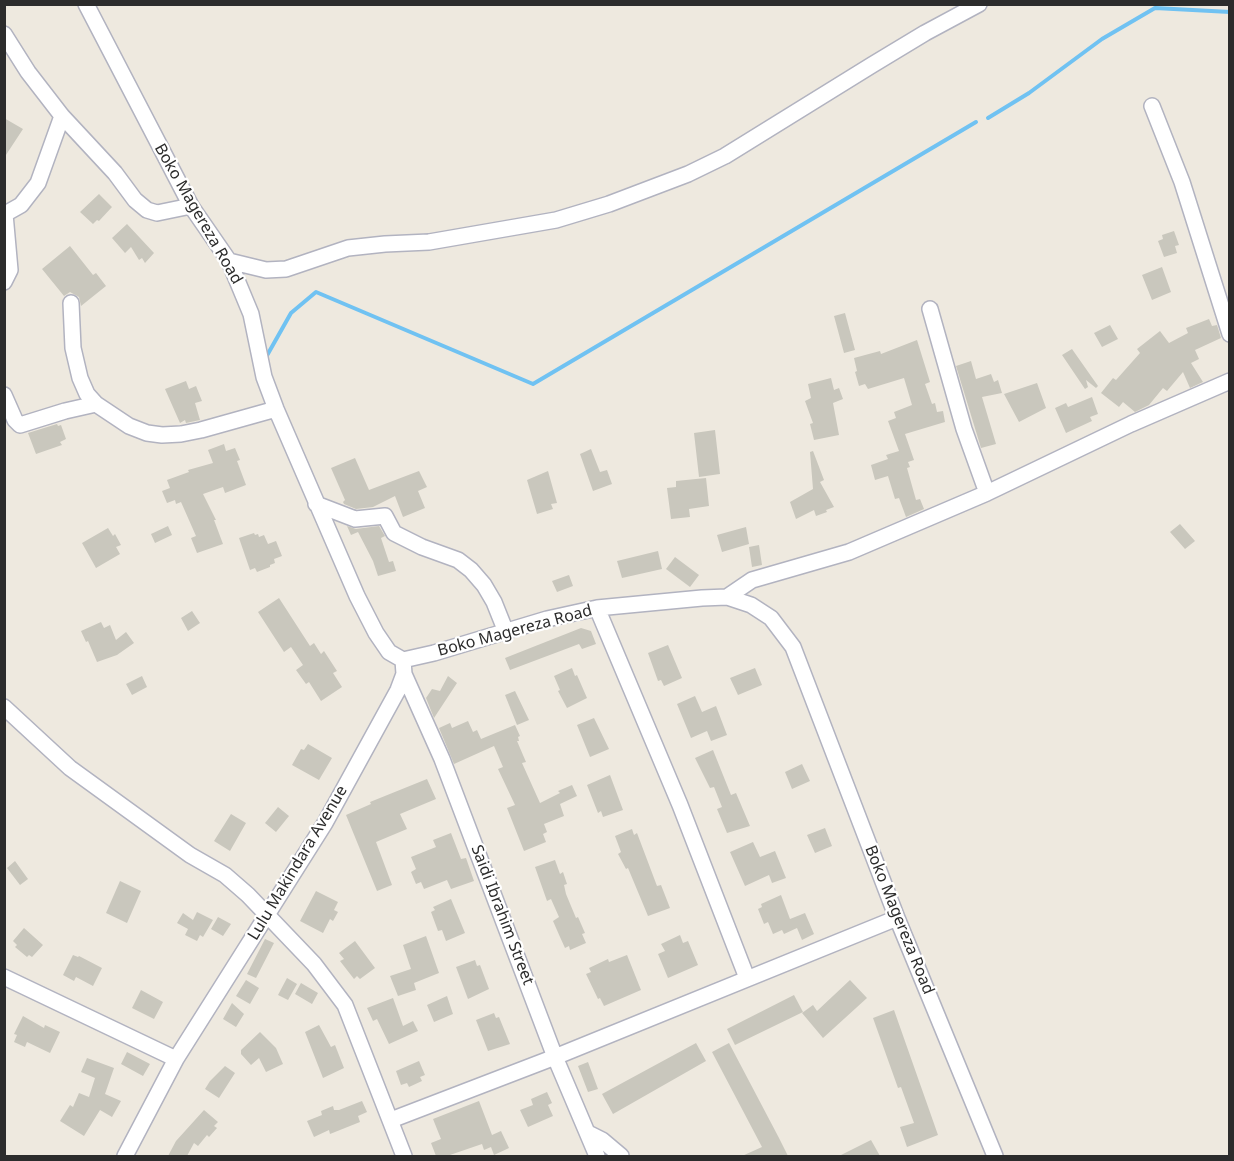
<!DOCTYPE html>
<html>
<head>
<meta charset="utf-8">
<style>
  body { margin:0 }
  #map { position:relative; width:1234px; height:1161px; overflow:hidden; background:#eee9df; font-family:"Noto Sans",sans-serif }
  canvas { display:block }
  .frame { position:absolute; inset:0; border:6px solid #2c2c2c; pointer-events:none }
</style>
</head>
<body>
<div id="map">
<canvas width="1234" height="1161"></canvas>
<div class="frame"></div>
</div>
<script>
const context = document.querySelector('canvas').getContext('2d');
context.lineJoin = 'round';
const poly = rows => new Path2D(rows.map(r => 'M' + r).join(''));
function strokePath(path, color, width, dash) { context.strokeStyle = color; context.lineWidth = width; context.lineCap = dash ? 'butt' : 'round'; context.setLineDash(dash || []); context.stroke(path); }
function fillPath(path, color) { context.fillStyle = color; context.fill(path, 'evenodd'); }
function write(font, color, halo, rows, align = 'center') {
  context.font = font + ' "Noto Sans",sans-serif'; context.lineWidth = 4.5; context.setLineDash([]); context.textBaseline = 'middle'; context.strokeStyle = halo; context.fillStyle = color; for (const [text, x, y, turn = 0] of rows) {
    context.save(); context.translate(x, y); context.rotate((+turn || 0) * Math.PI / 180); context.textAlign = isNaN(turn) ? turn : align; if (halo) context.strokeText(text, 0, 0); context.fillText(text, 0, 0); context.restore();
  }
}
const stream = poly([
  [988,118,1029,93,1102,39,1155,8,1230,12],
  [265,359,291,313,316,292,533,384,976,122]
]);
const building = poly([
  [4,118,23,129,4,158],
  [99,194,112,207,99,221,97,220,93,224,80,212],
  [127,224,154,253,145,263,142,258,139,260,131,247,125,253,112,238],
  [1174,231,1179,245,1175,246,1177,253,1164,257,1158,241,1163,239,1162,235],
  [70,246,93,275,96,273,106,286,81,306,79,297,70,292,64,296,42,269],
  [1162,267,1171,292,1152,300,1142,275],
  [845,313,855,350,844,353,834,316],
  [1209,319,1212,326,1217,325,1221,338,1195,350,1199,359,1191,363,1203,382,1190,388,1183,372,1167,391,1163,388,1149,405,1135,412,1123,402,1119,407,1101,393,1113,378,1116,380,1140,353,1137,349,1160,331,1169,343,1188,333,1186,328],
  [1110,325,1118,339,1102,347,1094,333],
  [917,340,930,382,925,384,932,404,935,403,937,412,943,411,945,422,905,434,914,460,908,462,910,467,907,468,916,500,920,499,924,509,906,517,899,498,895,499,888,476,875,480,871,465,888,459,886,455,899,451,888,421,896,418,894,412,912,405,904,378,868,389,865,384,859,386,855,372,857,371,854,358,880,351,881,354],
  [1072,349,1098,386,1096,388,1086,380,1088,387,1085,389,1062,355],
  [971,361,976,379,991,374,994,382,998,380,1002,393,982,397,996,444,981,448,956,366],
  [831,378,834,390,839,388,843,399,833,403,839,435,814,440,810,424,813,423,805,401,811,398,808,384],
  [186,381,189,389,196,386,202,401,195,403,200,420,186,423,185,420,180,423,165,389],
  [1037,383,1046,408,1019,422,1004,394],
  [1092,397,1098,414,1090,417,1092,421,1066,433,1055,408,1066,403,1068,407],
  [57,424,58,426,61,425,66,439,60,442,62,445,36,454,28,433],
  [715,430,720,474,699,477,694,433],
  [224,444,226,451,235,448,240,460,237,461,246,485,225,493,223,487,203,494,216,520,214,520,223,544,197,553,191,538,196,536,181,502,176,504,175,500,167,503,162,491,170,488,167,480,189,472,188,470,213,463,208,450],
  [591,449,600,472,607,470,612,484,593,491,580,454],
  [813,451,824,480,820,482,834,507,826,510,827,512,816,516,814,510,796,519,790,502,813,489,810,452],
  [355,458,369,490,419,471,427,487,418,491,425,508,403,517,395,496,373,507,356,509,344,504,343,502,345,500,331,468],
  [548,471,557,503,551,504,553,509,537,514,527,480],
  [706,478,709,506,689,509,690,517,671,519,667,488,676,487,676,481],
  [1180,524,1195,541,1185,549,1170,532],
  [168,526,172,535,155,543,151,534],
  [347,526,356,529,379,526,385,536,381,538,389,562,393,561,396,571,378,576,373,561,358,532,351,535],
  [746,527,749,544,722,552,717,535],
  [108,528,113,536,115,534,121,545,116,547,120,554,96,568,82,543],
  [254,533,255,535,258,534,259,537,264,535,268,544,276,541,282,556,274,559,275,563,270,565,270,567,257,572,255,568,250,570,239,538],
  [759,545,762,565,752,567,749,547],
  [658,551,662,569,622,578,617,561],
  [675,557,699,575,690,587,666,569],
  [569,575,573,586,557,592,552,581],
  [279,598,310,646,314,643,321,654,324,651,337,671,333,673,342,687,321,701,309,682,306,684,296,670,303,665,291,647,284,652,258,612],
  [192,611,200,623,188,631,181,618],
  [101,622,104,628,110,625,116,640,126,632,134,643,117,655,97,662,88,641,86,642,81,631],
  [581,628,591,631,596,644,582,649,579,644,510,670,505,658],
  [668,645,682,678,664,686,661,680,658,681,648,653],
  [572,668,575,676,577,675,587,698,567,708,558,691,560,690,554,676],
  [755,668,762,685,738,695,730,678],
  [142,676,147,687,132,695,126,684],
  [448,676,457,683,434,718,426,698,432,689,440,691],
  [515,691,529,720,517,725,505,695],
  [695,696,702,712,716,706,727,735,711,741,707,731,691,738,677,704],
  [594,718,609,749,590,757,577,725],
  [468,721,473,732,477,730,481,739,515,725,520,736,518,737,519,741,517,741,526,762,522,763,540,803,560,793,558,791,572,785,577,796,560,804,564,816,544,824,547,832,543,834,546,842,524,851,507,808,515,805,498,769,503,767,494,746,454,764,439,728,450,723,452,728],
  [308,744,332,758,319,780,292,765,301,749,304,750],
  [713,750,731,795,736,793,750,826,727,833,717,809,722,807,714,787,710,788,695,758],
  [802,764,810,781,792,789,785,772],
  [610,775,623,810,603,817,601,811,598,813,587,785],
  [427,779,436,799,400,814,407,829,376,842,392,885,377,891,346,815,371,804,370,802],
  [278,807,289,816,276,832,265,823],
  [231,814,246,823,230,851,214,841],
  [825,828,832,846,815,853,807,835],
  [632,829,634,835,637,833,657,886,661,885,670,908,648,916,628,868,626,869,618,854,621,852,615,836],
  [451,833,461,859,466,858,474,881,451,889,447,880,424,889,421,882,416,884,411,872,416,869,411,857,436,847,433,840],
  [753,842,760,857,775,851,786,878,772,883,769,875,745,886,730,852],
  [555,860,560,874,563,872,567,884,564,885,566,894,576,918,578,917,585,933,582,934,586,943,570,950,569,946,565,948,560,937,553,921,559,917,551,899,547,901,535,867],
  [15,861,28,879,20,885,7,868],
  [120,881,141,891,127,923,106,913],
  [316,891,338,902,334,910,338,912,333,921,330,919,323,933,300,921],
  [781,895,790,919,805,913,814,934,802,940,797,928,784,934,782,930,773,934,768,922,764,924,758,909,762,907,761,904],
  [451,899,465,933,446,941,442,930,438,931,431,912,435,910,433,907],
  [197,912,213,920,203,937,200,935,197,941,185,935,188,929,177,923,183,913,193,920],
  [218,917,231,924,223,936,211,929],
  [24,928,43,945,32,957,29,955,27,957,15,947,17,945,13,941],
  [680,935,683,943,688,941,698,965,668,978,658,954,665,951,661,944],
  [426,936,439,973,414,983,416,990,398,996,390,976,411,969,403,945],
  [265,939,274,943,256,978,247,974],
  [355,941,375,968,360,979,357,976,354,979,340,961,344,959,339,953],
  [73,955,78,957,79,956,102,968,93,986,76,977,74,981,63,975],
  [627,955,641,990,604,1006,600,998,598,999,586,974,591,972,589,968,608,959,609,962],
  [475,960,477,966,480,965,489,989,468,999,456,967],
  [287,978,297,984,288,1000,278,995],
  [246,980,259,988,250,1004,236,996],
  [850,980,867,998,823,1038,802,1013,813,1005,817,1011],
  [301,983,318,993,312,1004,295,994],
  [141,990,163,1002,154,1019,132,1008],
  [794,995,803,1012,735,1045,727,1029],
  [447,996,453,1014,434,1022,427,1005],
  [393,998,403,1026,413,1021,418,1031,389,1044,377,1019,373,1021,367,1008],
  [232,1003,244,1014,236,1027,223,1019],
  [894,1010,938,1135,907,1147,900,1127,914,1123,901,1087,898,1088,873,1018],
  [494,1013,496,1018,499,1017,510,1044,488,1051,476,1020],
  [23,1016,44,1028,45,1025,60,1032,50,1053,27,1042,25,1047,14,1042,17,1035,14,1034],
  [319,1025,331,1047,335,1045,344,1068,323,1078,305,1032],
  [260,1032,276,1048,283,1064,266,1072,259,1058,251,1065,241,1054,241,1050],
  [696,1043,706,1061,613,1114,602,1094],
  [729,1043,779,1138,788,1156,742,1156,762,1147,712,1052],
  [127,1052,150,1064,143,1076,121,1064],
  [87,1058,114,1068,105,1094,121,1101,112,1117,100,1110,84,1136,60,1121,70,1105,73,1107,79,1093,89,1097,95,1078,81,1072],
  [419,1061,425,1075,420,1077,422,1081,409,1087,407,1083,401,1085,396,1071],
  [588,1062,598,1089,588,1092,578,1066],
  [225,1066,235,1073,219,1098,205,1089,210,1081],
  [547,1092,552,1103,548,1105,553,1116,528,1127,520,1110,533,1105,531,1099],
  [362,1101,367,1112,358,1116,360,1122,330,1134,329,1130,314,1137,307,1121,322,1115,321,1111,333,1106,334,1110,339,1110],
  [479,1101,492,1135,501,1131,509,1148,494,1155,491,1147,484,1150,482,1144,447,1156,436,1156,431,1143,441,1139,433,1119],
  [204,1110,218,1122,214,1126,217,1128,209,1137,207,1135,198,1146,194,1143,187,1156,168,1156,176,1141],
  [871,1140,880,1156,839,1156]
]);
const minor = poly([
  [86,4,191,206,229,261,251,314,264,377,276,409,357,596,376,633,389,652,403,660,434,653,547,619,597,608,702,598,727,597,751,605,771,618,793,647,897,918,995,1156],
  [4,34,28,72,62,116,115,173,135,200,147,210,157,213,191,206],
  [1152,106,1182,182,1230,334],
  [229,261,266,270,286,269,348,248,385,244,429,242,556,220,609,204,688,174,725,156,872,65,925,33,979,4],
  [4,282,10,270,5,214,21,205,38,183,62,116],
  [71,303,73,348,80,378,87,394,96,404,129,426,147,433,162,435,181,434,201,430,276,409],
  [930,309,964,429,987,493],
  [4,395,15,420,20,425,65,411,96,404],
  [316,504,355,519,385,516,394,533,422,547,458,560,471,570,484,585,494,602,506,632],
  [727,597,752,580,849,552,987,493,1131,424,1230,381],
  [597,608,680,805,747,978],
  [404,674,442,759,555,1057,597,1156],
  [4,707,70,768,190,855,225,875,248,895,314,964,345,1005,404,1156],
  [4,977,176,1059],
  [391,1120,555,1057,897,918],
  [588,1133,602,1140,621,1156],
  [125,1156,176,1059,325,823,398,690,404,674,403,660]
]);
const streetNames = [
  ["Boko Magereza Road",198,214,60],
  ["Boko Magereza Road",515,631,-15],
  ["Lulu Makindara Avenue",298,863,-59],
  ["Saidi Ibrahim Street",502,915,69],
  ["Boko Magereza Road",899,920,68]
];
strokePath(stream, '#70c2f2', 4);
fillPath(building, '#c9c7bd');
strokePath(minor, '#b2b3c0', 18);
strokePath(minor, '#fff', 15);
write('16px', '#2c2c2c', '#fff', streetNames);
</script>
</body>
</html>
